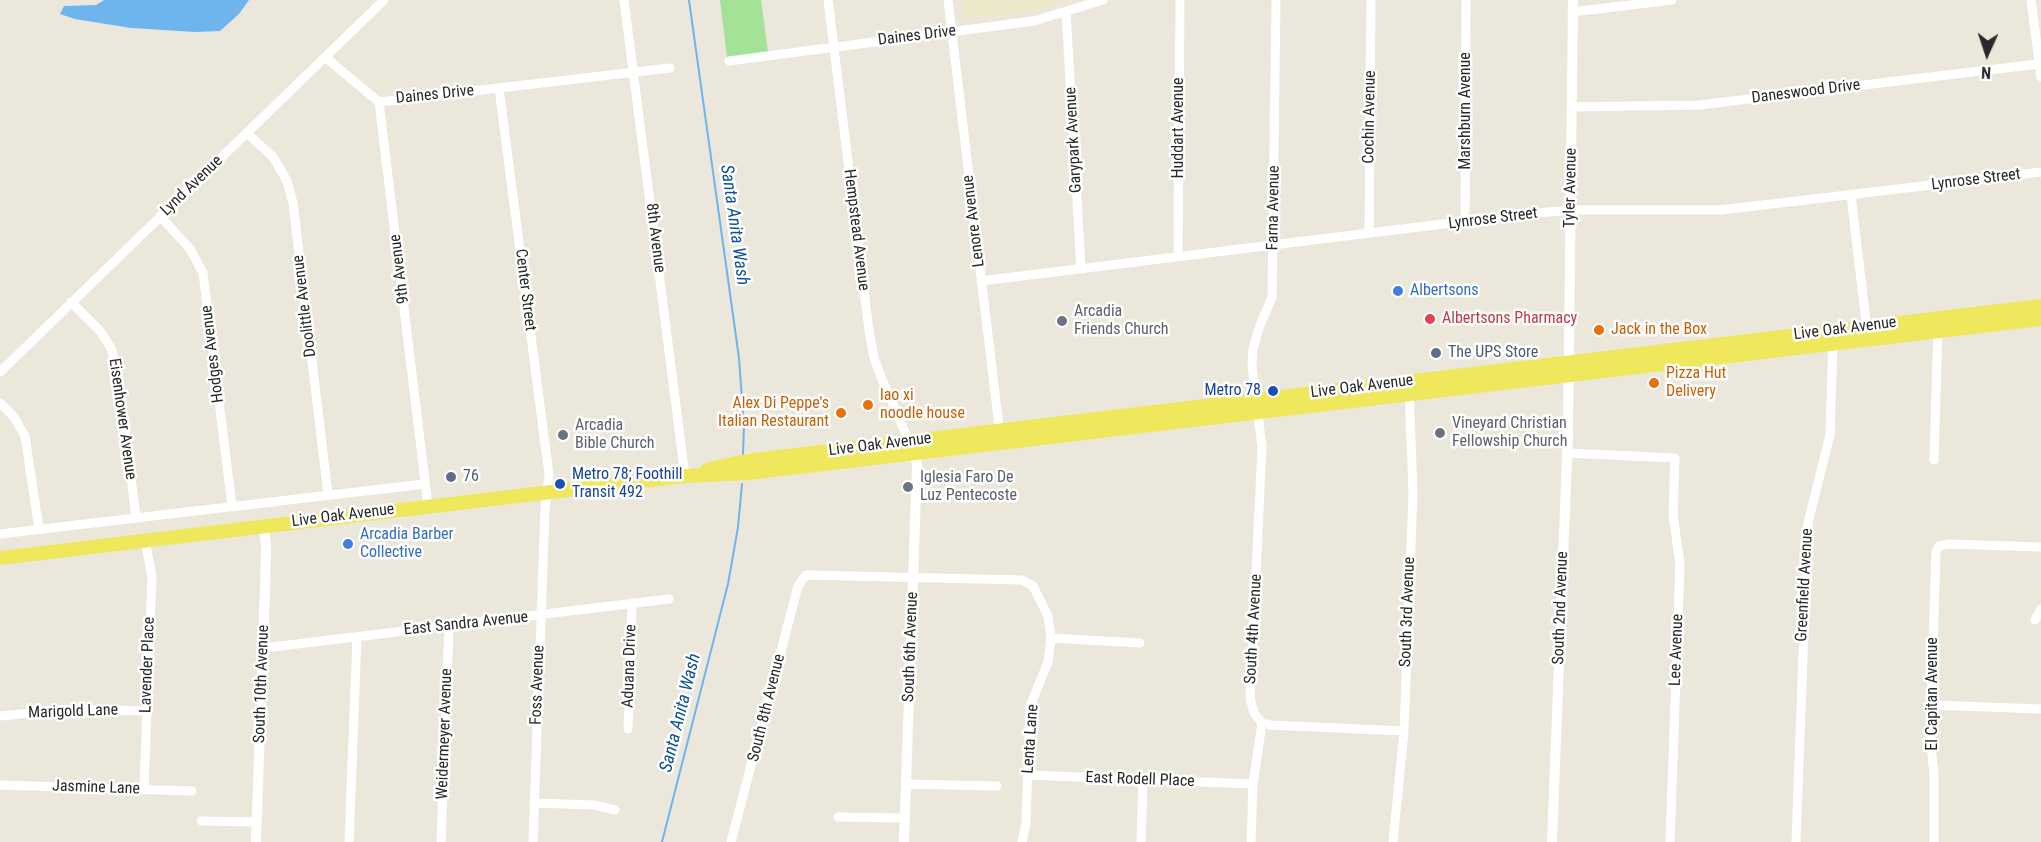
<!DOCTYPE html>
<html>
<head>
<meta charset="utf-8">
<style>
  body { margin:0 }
  #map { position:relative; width:2041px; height:842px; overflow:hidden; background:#ebe7db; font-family:"Roboto Condensed",sans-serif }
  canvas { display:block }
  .north { position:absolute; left:1957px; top:24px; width:60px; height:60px; -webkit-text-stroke:4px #fff; paint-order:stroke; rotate:183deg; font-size:16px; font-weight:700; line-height:24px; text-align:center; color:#292929 }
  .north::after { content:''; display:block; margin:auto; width:21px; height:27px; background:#292929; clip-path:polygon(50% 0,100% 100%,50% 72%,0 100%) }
</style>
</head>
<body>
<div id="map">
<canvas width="2041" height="842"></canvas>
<div class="north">N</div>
</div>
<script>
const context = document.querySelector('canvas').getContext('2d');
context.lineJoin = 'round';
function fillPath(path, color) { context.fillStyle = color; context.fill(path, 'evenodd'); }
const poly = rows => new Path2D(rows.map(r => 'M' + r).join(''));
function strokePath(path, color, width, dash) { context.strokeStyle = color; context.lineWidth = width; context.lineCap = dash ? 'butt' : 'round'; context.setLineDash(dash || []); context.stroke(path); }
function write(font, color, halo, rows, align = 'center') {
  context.font = font + ' "Roboto Condensed",sans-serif'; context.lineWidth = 5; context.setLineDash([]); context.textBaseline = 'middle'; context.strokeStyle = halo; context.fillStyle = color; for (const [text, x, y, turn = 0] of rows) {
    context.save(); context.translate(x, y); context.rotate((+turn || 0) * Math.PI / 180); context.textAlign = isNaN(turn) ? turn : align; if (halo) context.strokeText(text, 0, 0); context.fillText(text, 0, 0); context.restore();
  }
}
const education = poly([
  [962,0,1066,0,1029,12,965,18]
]);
const green = poly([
  [720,0,761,0,769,60,728,65]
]);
const water = poly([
  [104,0,249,0,239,14,220,31,195,32,131,28,75,19,60,14,64,6,96,5]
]);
const stream = poly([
  [689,0,739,358,744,426,743,454],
  [662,842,728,584,738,527,742,484]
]);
const minor = poly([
  [624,0,685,476],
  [828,0,869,331,874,358,882,379,911,446],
  [948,0,1000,435],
  [2031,0,2041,77],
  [1066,12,1081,269],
  [1572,12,1672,0],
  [325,57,379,102,428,506],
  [729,61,1034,21,1103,0],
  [499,88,549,475,545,509,533,842],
  [379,102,670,68],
  [1572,107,1699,105,2038,64],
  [247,133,273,157,287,181,293,203,328,494],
  [1851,195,1867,330],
  [160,216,190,249,203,273,232,506],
  [1465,222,1466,0],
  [1369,233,1371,0],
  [1178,256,1180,0],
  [981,281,1516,215,1571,210,1721,210,2041,172],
  [71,302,100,331,111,348,117,368,136,517],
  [0,372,384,0],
  [0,403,14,417,25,436,39,529],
  [1568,453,1675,458,1673,515,1680,564,1670,842],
  [1934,460,1938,327],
  [0,534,424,484],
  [2035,620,2041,609],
  [264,648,669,599],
  [1931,705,2041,709],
  [0,716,73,709,147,711],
  [1262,723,1270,725,1404,731],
  [628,729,632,603],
  [1028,775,1253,784],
  [906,784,997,786],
  [0,785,192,791],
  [144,789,152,577,145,540],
  [534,803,594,805,615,810],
  [838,817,905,818],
  [201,821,257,822],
  [349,842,357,637],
  [441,842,449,626],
  [731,842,798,586,806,575,1022,580,1033,586,1048,616,1051,638,1140,643],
  [1022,842,1026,823,1030,706,1048,662,1051,638],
  [1141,842,1143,780],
  [1251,842,1253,784,1262,723,1254,713,1250,698,1262,447,1252,366,1253,349,1259,328,1272,297,1276,0],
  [1393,842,1404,731,1413,493,1409,389],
  [1796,842,1808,523,1830,435,1833,340],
  [1934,842,1934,773,1930,738,1936,552,1939,546,1949,544,2041,547]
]);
const tertiary = poly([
  [256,842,265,590,266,546,264,526],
  [904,842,917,464,914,453],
  [1552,842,1568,431,1573,0]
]);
const primary = poly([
  [707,470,736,463,762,459,2041,306],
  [0,558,685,476,748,473,2041,319]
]);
const markers = [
  [1398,291,6,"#3f7fe0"],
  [1430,319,6,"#e0444e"],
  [1062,321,6,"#6b7280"],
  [1599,330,6,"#e8710a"],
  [1436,353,6,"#5c6f8a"],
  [1654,383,6,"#e8710a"],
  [1273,391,6,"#1a4fb4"],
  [868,405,6,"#e8710a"],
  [841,413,6,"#e8710a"],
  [1440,433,6,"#6b7280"],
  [563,435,6,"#6b7280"],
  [451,477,6,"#5c6f8a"],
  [560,484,6,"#1a4fb4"],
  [908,487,6,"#6b7280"],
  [348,544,6,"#3f7fe0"]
];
const streetNames = [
  ["Daines Drive",917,36,-7],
  ["Daneswood Drive",1806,92,-7],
  ["Daines Drive",435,95,-6],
  ["Marshburn Avenue",1466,111,-90],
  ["Cochin Avenue",1370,117,-89],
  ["Huddart Avenue",1179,128,-90],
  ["Garypark Avenue",1074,140,-93],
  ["Lynrose Street",1976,180,-7],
  ["Lynd Avenue",192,186,-44],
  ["Tyler Avenue",1571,188,-89],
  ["Farna Avenue",1274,208,-89],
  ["Lynrose Street",1493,219,-7],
  ["Lenore Avenue",974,221,-97],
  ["Hempstead Avenue",856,230,83],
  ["8th Avenue",655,238,83],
  ["9th Avenue",400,269,-97],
  ["Center Street",525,290,83],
  ["Doolittle Avenue",305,306,-97],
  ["Live Oak Avenue",1845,329,-7],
  ["Hodges Avenue",213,354,-97],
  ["Live Oak Avenue",1362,387,-7],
  ["Eisenhower Avenue",122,419,82],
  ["Live Oak Avenue",880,445,-7],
  ["Live Oak Avenue",343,516,-7],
  ["Greenfield Avenue",1805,585,-87],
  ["South 2nd Avenue",1561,608,-88],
  ["South 3rd Avenue",1408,612,-88],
  ["East Sandra Avenue",466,624,-6],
  ["South 4th Avenue",1254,629,-87],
  ["South 6th Avenue",911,647,-88],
  ["Lee Avenue",1677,650,-88],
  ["Lavender Place",148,665,-88],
  ["Aduana Drive",630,666,-88],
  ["South 10th Avenue",262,684,-88],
  ["Foss Avenue",538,685,-88],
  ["El Capitan Avenue",1933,694,-90],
  ["South 8th Avenue",767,708,-76],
  ["Marigold Lane",73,712,-2],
  ["Weidermeyer Avenue",445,734,-88],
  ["Lenta Lane",1031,739,-86],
  ["East Rodell Place",1140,780,2],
  ["Jasmine Lane",96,788,2]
];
const shopNames = [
  ["Albertsons",1410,291],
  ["Arcadia Barber",360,535],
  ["Collective",360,553]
];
const worshipNames = [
  ["Arcadia",1074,312],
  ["Friends Church",1074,330],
  ["Vineyard Christian",1452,424],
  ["Fellowship Church",1452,442],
  ["Arcadia",575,426],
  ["Bible Church",575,444],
  ["Iglesia Faro De",920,478],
  ["Luz Pentecoste",920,496]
];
const healthNames = [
  ["Albertsons Pharmacy",1442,319]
];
const foodNames = [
  ["Jack in the Box",1611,330],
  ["Pizza Hut",1666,374],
  ["Delivery",1666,392],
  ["lao xi",880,396],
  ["noodle house",880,414],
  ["Alex Di Peppe's",829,404,"right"],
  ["Italian Restaurant",829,422,"right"]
];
const serviceNames = [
  ["The UPS Store",1448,353],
  ["76",463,477]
];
const transitNames = [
  ["Metro 78",1261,391],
  ["Metro 78; Foothill",572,475,"left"],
  ["Transit 492",572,493,"left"]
];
const waterNames = [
  ["Santa Anita Wash",734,225,82],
  ["Santa Anita Wash",681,713,-76]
];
fillPath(education, '#ede8ca');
fillPath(green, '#a4e297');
fillPath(water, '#6eb5ed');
strokePath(stream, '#6eb5ed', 2);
strokePath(minor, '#fff', 9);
strokePath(tertiary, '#fff', 10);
strokePath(primary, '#efe75c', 14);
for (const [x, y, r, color] of markers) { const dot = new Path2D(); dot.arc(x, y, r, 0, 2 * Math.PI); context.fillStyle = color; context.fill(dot); strokePath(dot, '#fff', 2); }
write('16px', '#292929', '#fff', streetNames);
write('16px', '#366cbe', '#fff', shopNames, 'left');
write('16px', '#5b616d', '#fff', worshipNames, 'left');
write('16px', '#be3a42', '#fff', healthNames, 'left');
write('16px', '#c56008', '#fff', foodNames, 'left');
write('16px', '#4e5e75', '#fff', serviceNames, 'left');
write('16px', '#164399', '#fff', transitNames, 'right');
write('italic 18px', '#0e5198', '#fff', waterNames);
</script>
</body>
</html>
